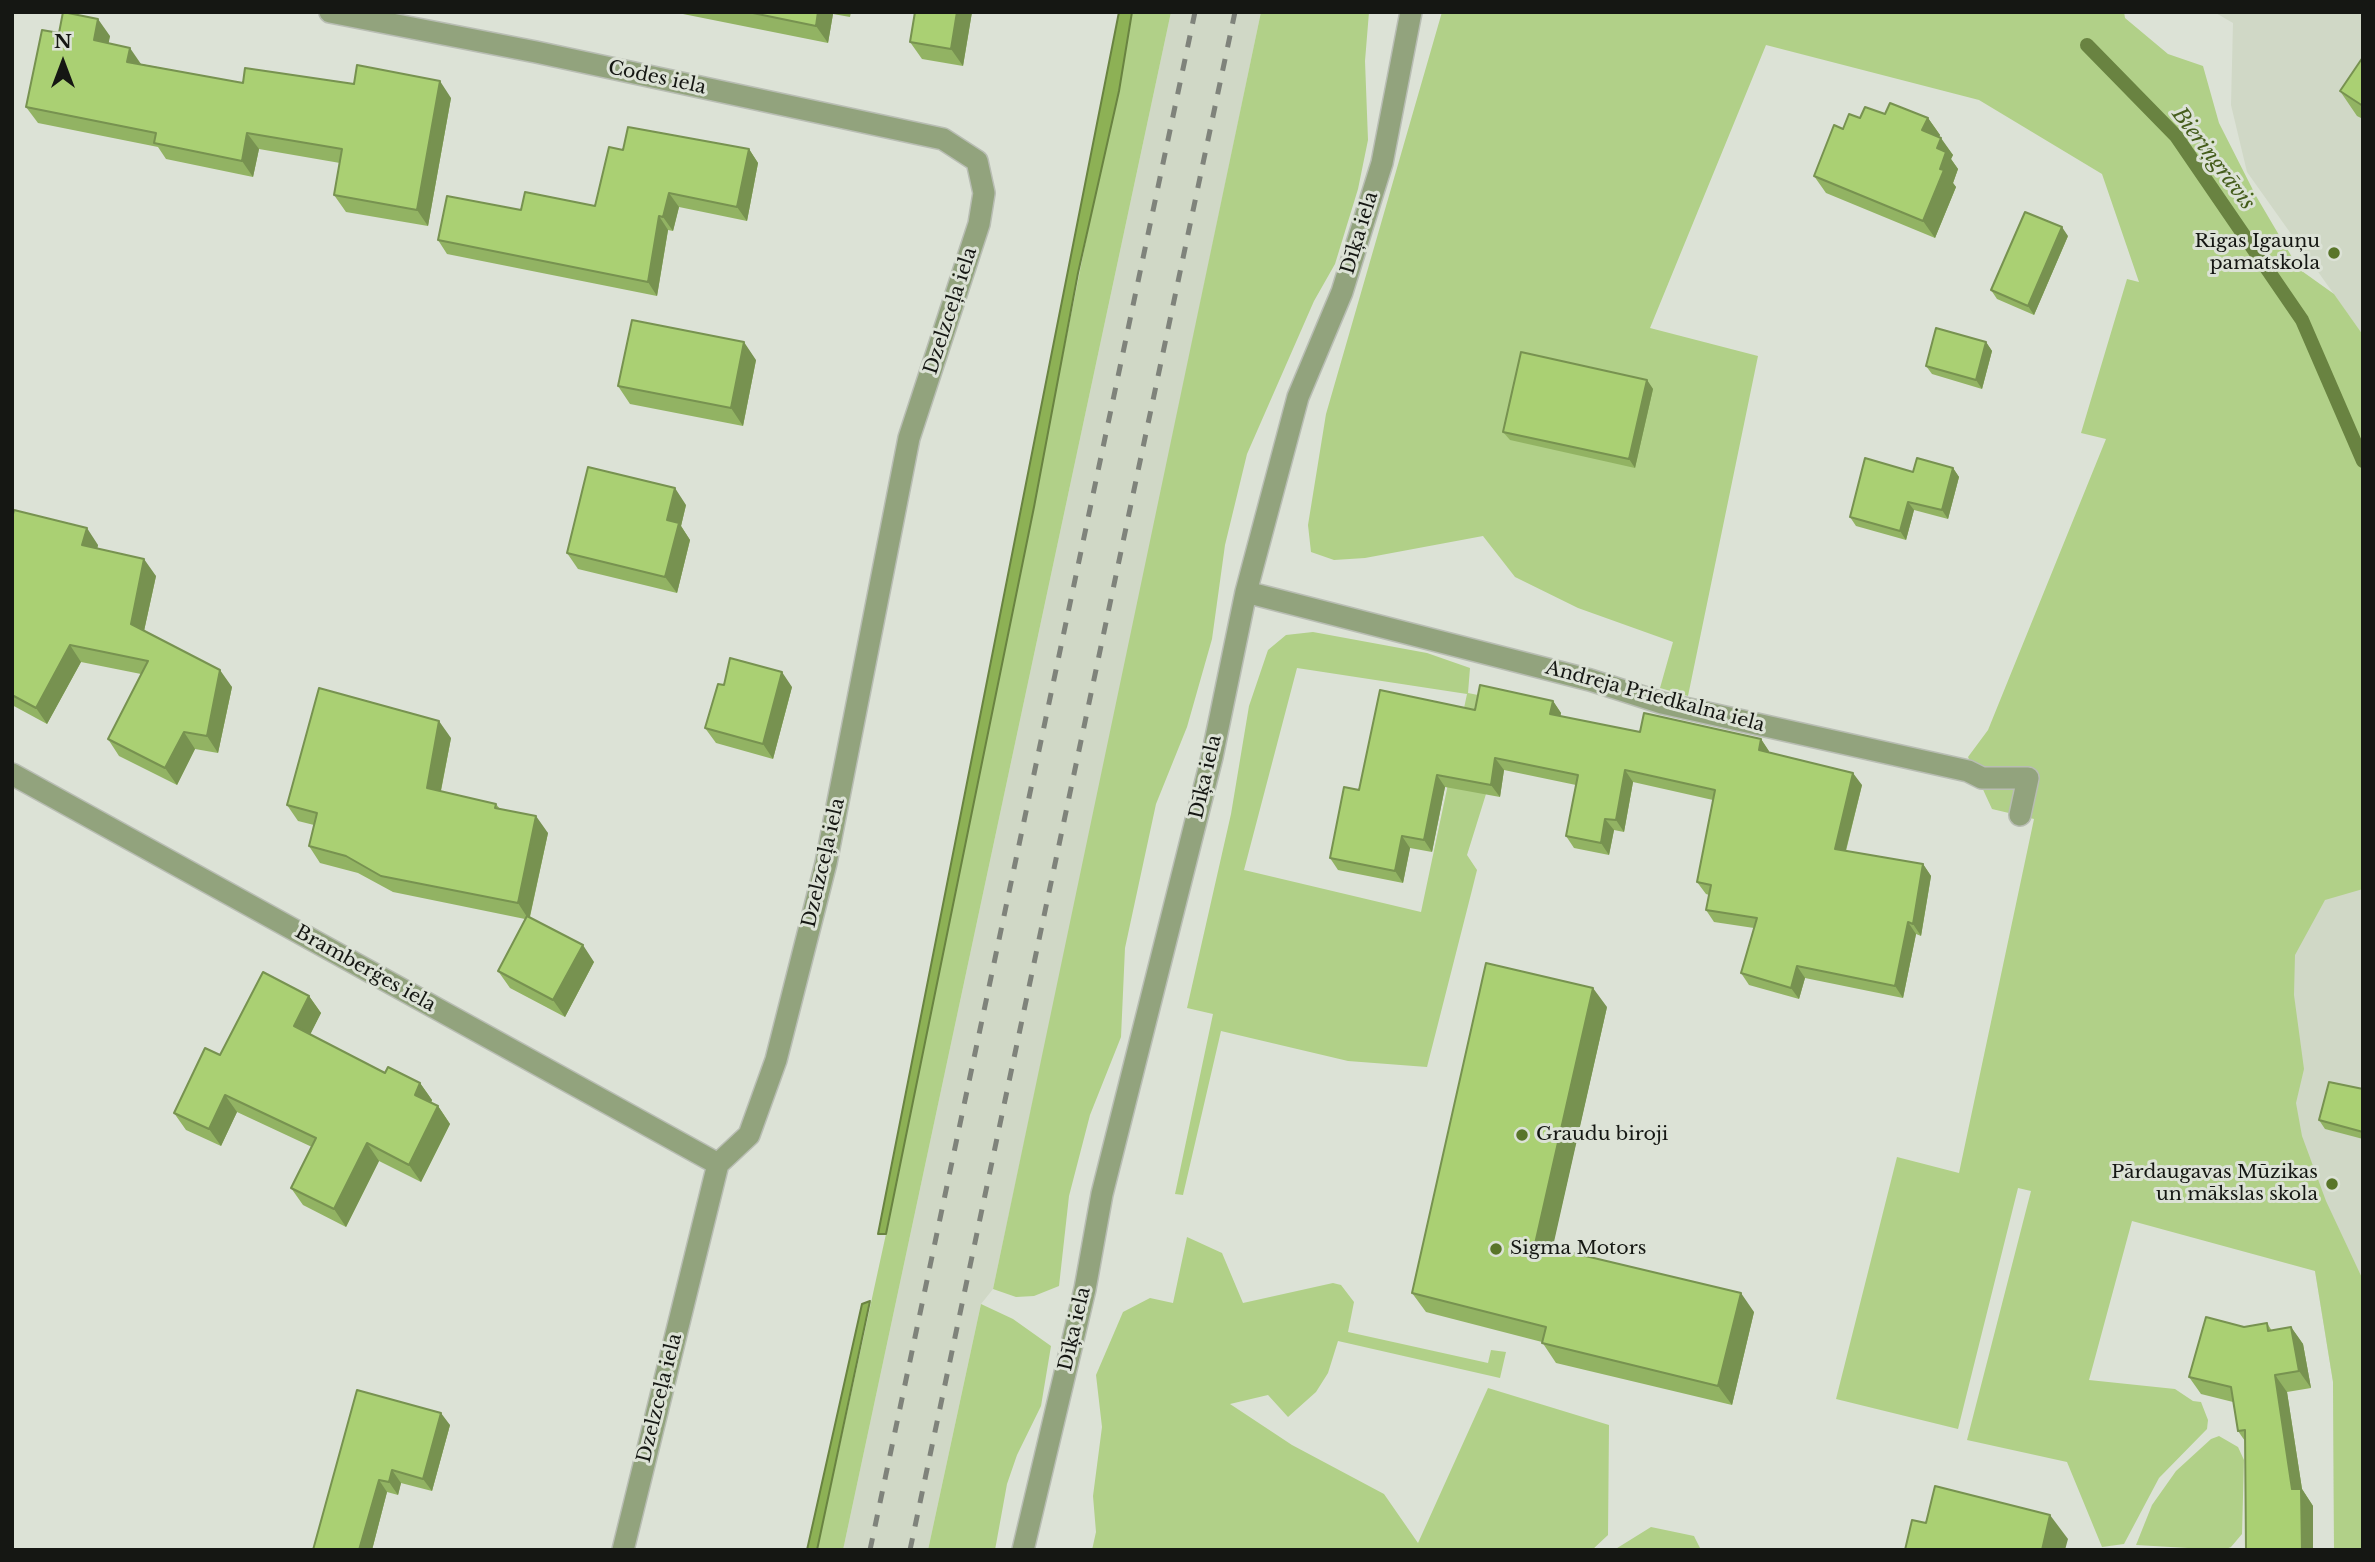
<!DOCTYPE html>
<html>
<head>
<meta charset="utf-8">
<style>
  body { margin:0 }
  #map { position:relative; width:2375px; height:1562px; overflow:hidden; background:#dce2d6; font-family:"Libre Baskerville",serif }
  canvas { display:block }
  .frame { position:absolute; inset:0; border:14px solid #151713; pointer-events:none }
  .north { position:absolute; left:28px; top:28px; width:70px; height:70px; -webkit-text-stroke:5px #dce2d6; paint-order:stroke; rotate:0deg; font-size:19px; font-weight:700; line-height:28px; text-align:center; color:#151713 }
  .north::after { content:''; display:block; margin:auto; width:24px; height:32px; background:#151713; clip-path:polygon(50% 0,100% 100%,50% 72%,0 100%) }
</style>
</head>
<body>
<div id="map">
<canvas width="2375" height="1562"></canvas>
<div class="frame"></div>
<div class="north">N</div>
</div>
<script>
const context = document.querySelector('canvas').getContext('2d');
context.lineJoin = 'round';
function fillPath(path, color) { context.fillStyle = color; context.fill(path, 'evenodd'); }
const poly = rows => new Path2D(rows.map(r => 'M' + r).join(''));
function strokePath(path, color, width, dash) { context.strokeStyle = color; context.lineWidth = width; context.lineCap = dash ? 'butt' : 'round'; context.setLineDash(dash || []); context.stroke(path); }
function write(font, color, halo, rows, align = 'center') {
  context.font = font + ' "Libre Baskerville",serif'; context.lineWidth = 6; context.setLineDash([]); context.textBaseline = 'middle'; context.strokeStyle = halo; context.fillStyle = color; for (const [text, x, y, turn = 0] of rows) {
    context.save(); context.translate(x, y); context.rotate((+turn || 0) * Math.PI / 180); context.textAlign = isNaN(turn) ? turn : align; if (halo) context.strokeText(text, 0, 0); context.fillText(text, 0, 0); context.restore();
  }
}
const built = poly([
  [1171,12,1261,12,1093,819,993,1289,981,1304,928,1550,843,1550],
  [2214,12,2363,12,2363,335,2247,172,2231,105,2233,23],
  [2247,853,2363,889,2363,1550,2334,1550,2333,1382]
]);
const green = poly([
  [1132,12,1171,12,843,1550,817,1550,886,1234],
  [1261,12,1369,12,1365,61,1368,140,1358,189,1335,264,1314,301,1247,454,1225,545,1212,639,1187,727,1156,804,1125,948,1121,1037,1090,1115,1069,1196,1059,1286,1034,1296,1016,1297,993,1289],
  [1442,12,2124,12,2125,18,2168,54,2203,66,2219,123,2256,196,2299,269,2334,294,2363,335,2363,889,2325,900,2295,955,2294,995,2304,1069,2296,1103,2302,1136,2326,1201,2363,1280,2363,1550,2334,1550,2333,1382,2315,1271,2132,1221,2089,1380,2175,1389,2193,1401,2201,1402,2208,1420,2207,1429,2159,1478,2124,1544,2102,1547,2067,1462,1967,1440,2031,1191,2018,1188,1958,1429,1836,1399,1897,1157,1959,1173,2034,819,1992,809,1968,757,1988,730,2106,439,2081,433,2127,279,2139,282,2102,174,1979,100,1766,45,1650,328,1758,356,1688,696,1660,688,1673,642,1578,608,1515,577,1483,536,1365,558,1334,560,1311,552,1308,525,1326,414],
  [1313,632,1427,653,1470,668,1468,693,1488,697,1486,794,1467,855,1477,870,1471,894,1427,1067,1348,1061,1221,1031,1183,1195,1175,1194,1213,1014,1187,1008,1231,814,1249,706,1268,650,1286,635],
  [1297,668,1467,694,1421,912,1244,870],
  [1187,1237,1222,1253,1243,1303,1333,1283,1341,1285,1354,1302,1348,1332,1488,1363,1491,1350,1506,1352,1500,1378,1338,1341,1328,1373,1316,1392,1288,1417,1268,1395,1230,1404,1292,1445,1384,1494,1418,1543,1488,1388,1609,1425,1608,1535,1592,1550,1092,1550,1096,1532,1093,1496,1102,1427,1096,1375,1123,1312,1150,1298,1173,1303],
  [981,1304,1013,1319,1051,1346,1041,1406,1017,1455,1007,1484,995,1550,928,1550],
  [2219,1436,2238,1447,2244,1460,2242,1534,2231,1547,2223,1550,2136,1545,2152,1505,2176,1471,2211,1439],
  [1651,1527,1694,1536,1701,1550,1614,1550]
]);
const water = poly([
  [1119,12,1132,12,1119,91,1078,273,1034,507,886,1234,878,1234,1119,12],
  [870,1301,817,1550,807,1550,862,1304,870,1301]
]);
const stream = poly([
  [2087,45,2176,136,2302,320,2363,461]
]);
const minor = poly([
  [330,12,536,52,943,139,977,161,984,193,979,224,909,438,826,863,776,1060,749,1135,718,1164,623,1550],
  [1246,592,1590,680,1662,703,1968,771,1982,778,2028,778,2020,815],
  [12,774,718,1164],
  [1023,1550,1085,1289,1102,1194,1212,757,1246,592,1298,397,1342,292,1382,163,1411,12]
]);
const rail = poly([
  [870,1550,1195,12],
  [910,1550,1235,12]
]);
const wall = poly([
  [673,12,851,12,850,17,833,14,828,43],
  [972,12,963,66,922,59,910,42],
  [59,33,110,36,108,43,141,64,243,83,451,98,428,226,346,212,334,195,340,163,259,149,253,177,166,159,158,147,38,123,26,107],
  [2363,57,2363,119,2357,116,2340,91],
  [1885,114,1928,118,1940,135,1939,137,1953,155,1951,159,1958,169,1953,183,1956,187,1935,238,1826,193,1814,176,1843,129],
  [749,149,758,163,747,221,679,207,673,231,668,230,657,296,447,254,438,240,521,210,595,206,623,150],
  [2068,236,2034,315,1997,299,1991,290],
  [1986,342,1992,351,1982,389,1932,374,1926,366],
  [756,360,743,426,630,404,618,386],
  [1647,380,1653,389,1635,468,1510,440,1503,432],
  [1953,468,1959,477,1948,519,1914,510,1906,540,1856,526,1850,517,1913,472],
  [686,505,681,526,690,540,677,593,578,569,567,553],
  [12,518,98,545,97,549,156,576,144,631,232,687,218,753,195,749,177,785,119,756,108,739,141,674,81,662,47,724,12,705],
  [724,685,792,687,773,759,716,743,705,728],
  [1553,701,1561,713,1560,716,1640,732,1761,739,1769,752,1862,785,1846,851,1923,864,1931,876,1921,936,1916,934,1903,998,1805,978,1799,999,1749,985,1741,973,1754,928,1714,922,1706,910,1709,895,1706,894,1697,882,1713,800,1633,782,1624,832,1614,830,1609,855,1574,848,1566,836,1576,785,1504,770,1500,797,1445,787,1432,852,1410,848,1403,883,1338,870,1330,858,1359,790,1475,710],
  [451,738,441,791,496,804,500,809,548,833,530,917,594,962,565,1017,510,988,498,971,525,919,393,892,358,873,320,863,309,846,314,825,298,821,287,805],
  [309,996,321,1013,310,1034,385,1073,420,1083,432,1100,431,1103,438,1106,450,1124,421,1182,379,1161,346,1227,303,1205,291,1188,312,1147,237,1112,221,1146,186,1130,174,1113,220,1055],
  [1607,1007,1552,1248,1754,1312,1732,1405,1556,1363,1542,1342,1426,1312,1412,1293],
  [2363,1089,2363,1139,2325,1129,2319,1120],
  [2267,1323,2272,1331,2291,1327,2303,1344,2311,1388,2287,1392,2302,1489,2313,1506,2313,1550,2246,1550,2245,1441,2238,1431,2233,1402,2201,1394,2189,1377,2244,1327],
  [357,1390,450,1425,432,1491,401,1483,398,1495,387,1492,372,1550]
]);
const shadedWall = poly([
  [818,12,832,12,833,14,828,43,816,26],
  [957,12,972,12,963,66,951,49],
  [98,19,110,36,106,57,94,40],
  [130,48,141,64,127,62],
  [440,81,451,98,428,226,417,210],
  [1928,118,1940,135,1934,147,1922,130],
  [247,133,259,149,253,177,242,161],
  [1941,138,1953,155,1951,159,1958,169,1953,183,1956,187,1935,238,1923,221,1937,148],
  [749,149,758,163,747,221,737,207],
  [669,193,679,207,673,231,663,217],
  [659,216,668,230,657,296,648,282],
  [2062,227,2068,236,2034,315,2028,306],
  [744,342,756,360,743,426,731,408],
  [1986,342,1992,351,1982,389,1976,380],
  [1647,380,1653,389,1635,468,1629,459],
  [1953,468,1959,477,1948,519,1942,510],
  [675,488,686,505,681,526,690,540,677,593,665,577,667,520],
  [1908,502,1914,510,1906,540,1900,531],
  [87,528,98,545,94,562,82,545],
  [144,559,156,576,142,640,131,624],
  [70,645,81,662,47,724,36,708],
  [220,670,232,687,218,753,207,736],
  [782,672,792,687,773,759,763,744],
  [1553,701,1561,713,1559,726,1550,714],
  [439,721,451,738,438,805,427,788],
  [184,732,195,749,177,785,165,768],
  [1761,739,1769,751,1767,761,1759,750],
  [1495,758,1504,770,1500,797,1491,785],
  [1625,770,1633,782,1624,832,1616,820],
  [1853,773,1862,785,1843,861,1835,849],
  [1437,775,1445,787,1432,852,1424,840],
  [536,816,548,833,529,920,518,903],
  [1605,819,1614,830,1609,855,1601,843],
  [1402,836,1410,848,1403,883,1395,871],
  [1923,864,1931,876,1921,936,1913,924],
  [1908,922,1916,934,1903,998,1895,986],
  [583,945,594,962,565,1017,553,1000],
  [1797,966,1805,978,1799,999,1791,988],
  [1593,988,1607,1007,1549,1264,1535,1244],
  [309,996,321,1013,306,1043,294,1026],
  [420,1083,432,1100,427,1112,415,1095],
  [225,1095,237,1112,221,1146,209,1129],
  [438,1106,450,1124,421,1182,409,1165],
  [367,1143,379,1161,346,1227,334,1209],
  [1741,1293,1754,1312,1732,1405,1718,1386],
  [2291,1327,2303,1344,2311,1388,2299,1371],
  [2275,1375,2287,1392,2302,1489,2313,1506,2313,1550,2302,1550],
  [441,1413,450,1425,432,1491,423,1479],
  [392,1470,401,1483,398,1495,389,1482],
  [379,1480,387,1492,372,1550,359,1550],
  [2050,1515,2068,1539,2065,1550,2042,1550]
]);
const building = poly([
  [63,12,98,19,94,40,130,48,127,62,243,83,245,68,354,84,357,65,440,81,417,210,334,195,342,149,247,133,242,161,154,143,156,133,26,107,42,30,59,33,63,12],
  [748,12,818,12,816,26,748,12],
  [915,12,957,12,951,49,910,42,915,12],
  [2363,57,2363,106,2340,91,2363,57],
  [1890,103,1928,118,1922,130,1941,138,1937,148,1946,152,1940,169,1944,170,1923,221,1814,176,1834,125,1843,129,1849,114,1860,118,1865,107,1885,114,1890,103],
  [628,127,749,149,737,207,669,193,663,217,659,216,648,282,438,240,447,196,521,210,525,192,595,206,609,147,623,150,628,127],
  [2025,212,2062,227,2028,306,1991,290,2025,212],
  [632,320,744,342,731,408,618,386,632,320],
  [1936,328,1986,342,1976,380,1926,366,1936,328],
  [1521,352,1647,380,1629,459,1503,432,1521,352],
  [1865,458,1913,472,1917,458,1953,468,1942,510,1908,502,1900,531,1850,517,1865,458],
  [588,467,675,488,667,520,679,523,665,577,567,553,588,467],
  [14,510,87,528,82,545,144,559,131,624,220,670,207,736,184,732,165,768,108,739,148,661,70,645,36,708,12,695,12,518,14,510],
  [730,658,782,672,763,744,705,728,718,684,724,685,730,658],
  [1480,685,1553,701,1550,714,1640,732,1644,713,1761,739,1759,750,1853,773,1835,849,1923,864,1913,924,1908,922,1895,986,1797,966,1791,988,1741,973,1757,918,1706,910,1711,885,1697,882,1715,790,1625,770,1616,820,1605,819,1601,843,1566,836,1578,775,1495,758,1491,785,1437,775,1424,840,1402,836,1395,871,1330,858,1344,787,1359,790,1380,690,1475,710,1480,685],
  [319,688,439,721,427,788,496,804,495,808,536,816,518,903,381,876,346,856,309,846,317,813,287,805,319,688],
  [527,916,583,945,553,1000,498,971,527,916],
  [1486,963,1593,988,1535,1244,1741,1293,1718,1386,1542,1343,1546,1327,1412,1293,1486,963],
  [263,972,309,996,294,1026,385,1073,388,1067,420,1083,415,1095,438,1106,409,1165,367,1143,334,1209,291,1188,316,1138,225,1095,209,1129,174,1113,205,1048,220,1055,263,972],
  [2329,1082,2363,1089,2363,1132,2319,1120,2329,1082],
  [2206,1317,2244,1327,2267,1323,2268,1331,2291,1327,2299,1371,2275,1375,2292,1489,2301,1489,2302,1550,2246,1550,2245,1430,2238,1431,2231,1387,2189,1377,2206,1317],
  [357,1390,441,1413,423,1479,392,1470,389,1482,379,1480,359,1550,313,1550,357,1390],
  [1935,1486,2050,1515,2042,1550,1905,1550,1912,1520,1926,1523,1935,1486]
]);
const markers = [
  [2334,253,7,"#597529"],
  [1522,1135,7,"#597529"],
  [2332,1184,7,"#597529"],
  [1496,1249,7,"#597529"]
];
const streetNames = [
  ["Codes iela",657,78,12],
  ["Dīķa iela",1360,233,-73],
  ["Dzelzceļa iela",951,311,-72],
  ["Andreja Priedkalna iela",1655,697,15],
  ["Dīķa iela",1206,777,-77],
  ["Dzelzceļa iela",824,863,-77],
  ["Bramberģes iela",365,969,29],
  ["Dīķa iela",1075,1329,-77],
  ["Dzelzceļa iela",660,1398,-76]
];
const poiNames = [
  ["Rīgas Igauņu",2320,242],
  ["pamatskola",2320,264],
  ["Graudu biroji",1536,1135,"left"],
  ["Pārdaugavas Mūzikas",2318,1173],
  ["un mākslas skola",2318,1195],
  ["Sigma Motors",1510,1249,"left"]
];
const waterNames = [
  ["Bieriņgrāvis",2213,159,53]
];
fillPath(built, '#d0d8c6');
fillPath(green, '#b1d088');
fillPath(water, '#8db155');
strokePath(water, '#698341', 2);
strokePath(stream, '#698341', 14);
strokePath(minor, '#b8bdb3', 24);
strokePath(minor, '#92a37d', 21);
strokePath(rail, '#7f837b', 5, [12, 12]);
fillPath(wall, '#92b363');
fillPath(shadedWall, '#779250');
fillPath(building, '#aad073');
strokePath(building, '#779250', 2);
for (const [x, y, r, color] of markers) { const dot = new Path2D(); dot.arc(x, y, r, 0, 2 * Math.PI); context.fillStyle = color; context.fill(dot); strokePath(dot, '#dce2d6', 2.5); }
write('19px', '#151713', '#dce2d6', streetNames);
write('19px', '#151713', '#dce2d6', poiNames, 'right');
write('italic 21px', '#455d1c', '#dce2d6', waterNames);
</script>
</body>
</html>
